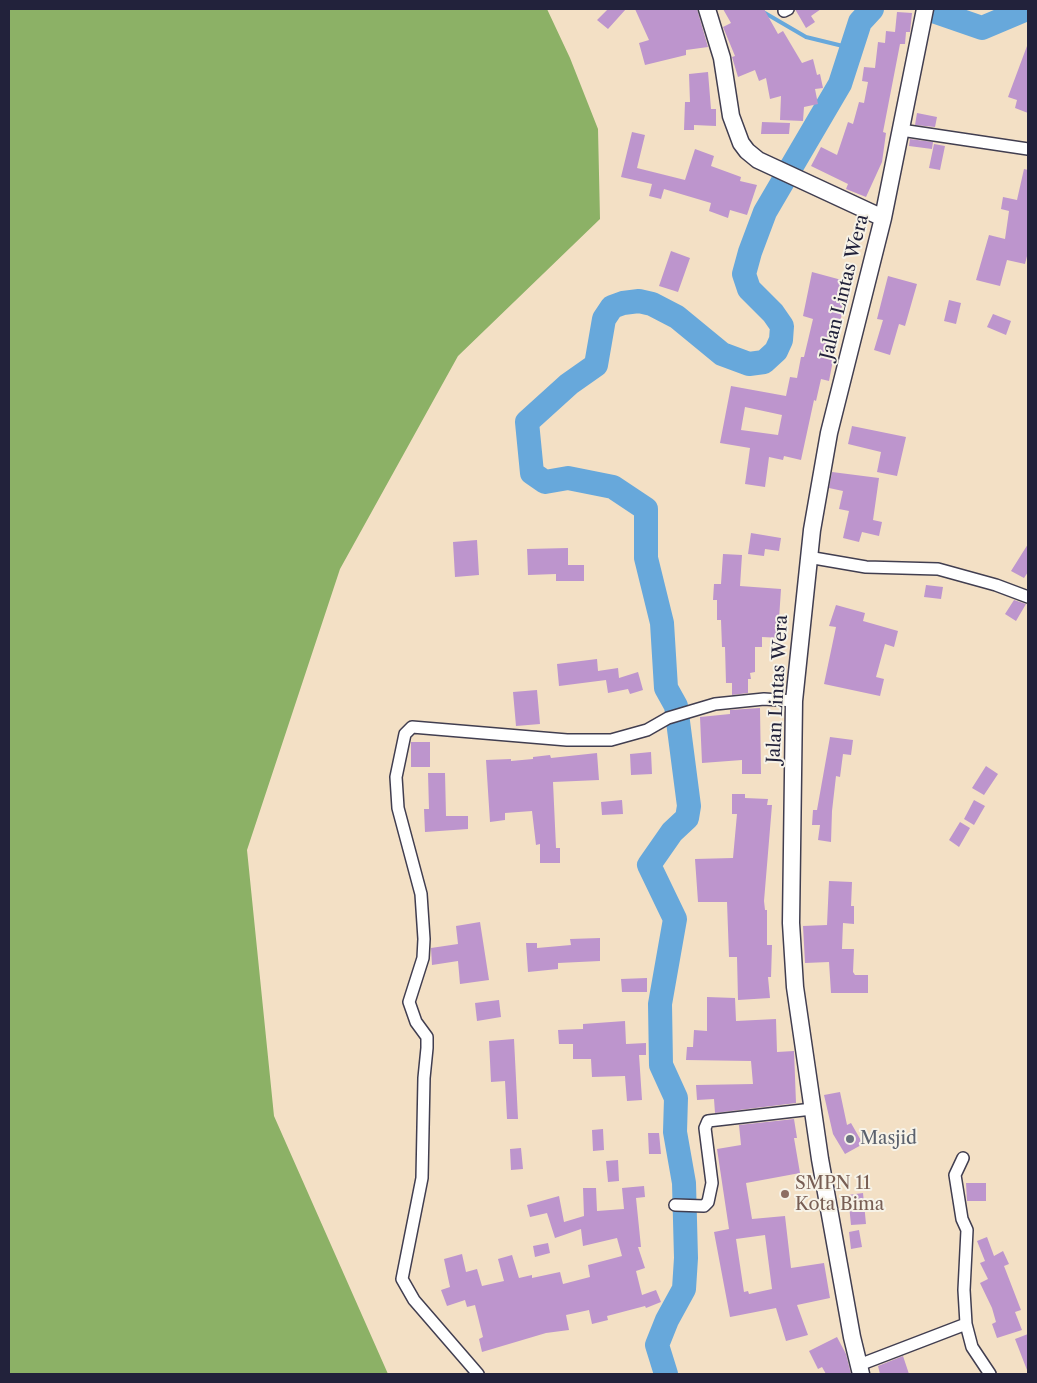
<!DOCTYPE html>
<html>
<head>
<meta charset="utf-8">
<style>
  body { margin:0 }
  #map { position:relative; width:1037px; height:1383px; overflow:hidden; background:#f3e0c5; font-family:"Libre Caslon Text",serif }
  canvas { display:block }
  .frame { position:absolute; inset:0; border:10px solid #22223b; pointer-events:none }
</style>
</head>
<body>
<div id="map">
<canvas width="1037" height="1383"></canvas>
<div class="frame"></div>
</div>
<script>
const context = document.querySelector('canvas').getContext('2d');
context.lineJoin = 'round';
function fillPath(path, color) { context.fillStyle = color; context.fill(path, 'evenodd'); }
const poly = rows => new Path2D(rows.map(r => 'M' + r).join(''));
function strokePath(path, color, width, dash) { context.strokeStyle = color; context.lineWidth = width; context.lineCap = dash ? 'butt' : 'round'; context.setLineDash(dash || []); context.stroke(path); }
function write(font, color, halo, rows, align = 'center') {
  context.font = font + ' "Libre Caslon Text",serif'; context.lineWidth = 4; context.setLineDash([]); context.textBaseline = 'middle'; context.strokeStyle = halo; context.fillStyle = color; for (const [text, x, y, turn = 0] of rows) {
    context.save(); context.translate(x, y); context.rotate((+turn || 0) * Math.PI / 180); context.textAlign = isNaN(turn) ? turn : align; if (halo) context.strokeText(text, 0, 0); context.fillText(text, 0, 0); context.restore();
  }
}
const forest = poly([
  [9,9,547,9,570,58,598,129,600,219,458,356,340,569,247,850,274,1116,388,1374,9,1374]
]);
const stream = poly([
  [758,9,806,37,851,48]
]);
const river = poly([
  [927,9,982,28,1027,9],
  [666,1374,657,1345,667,1320,684,1289,686,1258,684,1183,675,1132,676,1098,661,1065,660,1004,675,919,649,865,672,832,687,818,689,806,676,706,666,688,662,623,646,558,646,509,613,487,568,478,545,482,532,473,527,422,569,384,596,365,604,319,612,307,623,303,639,301,652,304,677,317,722,354,749,364,764,362,776,351,781,340,782,326,773,313,749,289,744,274,750,252,765,212,840,84,860,22,872,9]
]);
const building = poly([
  [608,9,626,9,608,29,597,20],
  [635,9,697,9,708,47,686,50,686,55,645,65,639,43,649,40],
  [723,9,764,9,778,34,783,31,802,63,813,59,817,75,820,74,823,88,815,89,818,104,804,107,803,121,780,120,781,96,770,99,766,78,759,81,755,70,738,77,732,57,735,56,723,27,731,23],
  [795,9,821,9,811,16,815,22,806,28],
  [897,12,912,13,910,32,906,32,905,44,900,44,883,132,886,133,882,162,866,197,846,189,848,184,811,166,821,147,837,155,848,122,853,124,859,102,864,103,868,82,862,81,864,67,875,68,878,42,885,43,886,31,895,32],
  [1027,46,1028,46,1028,113,1015,108,1017,100,1008,97],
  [708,72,711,109,716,109,716,126,694,125,694,130,684,130,685,102,690,102,689,74],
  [917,113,937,117,935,127,915,125],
  [762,122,790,123,789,134,761,134],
  [632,132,645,135,637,168,685,180,695,149,714,156,711,166,741,177,740,181,757,185,747,215,730,210,728,218,709,211,711,203,664,189,661,199,649,196,652,184,621,177],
  [910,139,933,142,932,149,909,146],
  [934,144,945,146,940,170,929,168],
  [1024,169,1028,170,1028,252,1025,264,1007,260,1000,286,976,280,989,235,1005,239,1009,211,1001,209,1003,197,1017,200],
  [671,251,690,258,678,292,659,286],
  [812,272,849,282,840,313,842,313,829,381,821,379,816,401,814,400,801,460,784,456,783,460,769,457,765,487,745,484,750,448,720,443,731,386,786,396,790,377,797,378,801,357,804,357,813,319,803,316],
  [745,407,782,415,778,435,741,430],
  [888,276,917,284,905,326,899,324,890,355,874,350,883,320,877,319],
  [949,300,961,303,956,324,944,321],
  [993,314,1011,321,1006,335,987,327],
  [852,426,906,437,897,476,877,472,881,452,848,444],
  [832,472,879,478,873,520,882,522,879,536,862,532,859,542,843,538,849,511,839,509,843,491,829,488],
  [751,533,781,538,779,551,765,549,764,556,748,554],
  [477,540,479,575,455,577,453,542],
  [1028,544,1028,572,1024,578,1011,571],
  [568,548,568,565,584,565,584,581,556,581,556,574,528,575,527,549],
  [723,554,742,555,740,586,781,589,779,619,782,619,782,638,762,637,762,647,755,647,755,672,750,673,751,679,748,679,748,693,732,695,732,683,726,683,725,647,722,647,721,620,717,620,717,600,713,600,714,584,721,584],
  [926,585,943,587,941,599,924,597],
  [1014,600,1026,604,1016,621,1005,614],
  [836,605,865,613,863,621,898,631,894,647,885,644,876,677,884,679,880,696,824,684,836,627,829,626],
  [597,659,598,671,618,668,619,678,638,672,643,690,630,694,628,689,608,693,606,680,559,686,557,664],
  [537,690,540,724,516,726,513,692],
  [760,708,761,774,742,774,742,760,702,763,700,717,730,714,730,710],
  [830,737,853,740,851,755,843,754,840,777,836,776,832,811,831,842,818,840,820,825,812,825,813,810,817,810],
  [411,742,430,742,430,767,411,767],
  [651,752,652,774,631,775,630,754],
  [597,753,599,780,553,782,556,848,560,848,560,863,540,863,540,844,536,845,532,811,505,813,505,820,490,822,486,760,511,759,511,761,533,759,533,757,550,755,551,758],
  [986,766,998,774,984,795,972,788],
  [428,773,445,773,446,816,468,816,468,829,425,832,424,809,429,809],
  [732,794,745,794,745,798,768,799,767,805,772,805,764,901,765,910,767,910,767,945,772,945,771,977,768,977,770,998,738,1000,737,957,729,957,727,902,698,902,695,859,733,858,737,814,732,814],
  [622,800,623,814,602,815,601,802],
  [974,800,985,806,974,825,964,819],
  [960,822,970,828,959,847,949,840],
  [829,881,852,882,851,906,854,906,854,924,843,923,842,949,854,949,853,972,855,975,868,975,868,993,831,993,829,962,805,963,803,926,827,925],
  [480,922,489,980,460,984,458,961,432,965,431,948,458,944,456,926],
  [600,938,600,961,558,963,558,969,528,972,526,943,537,943,537,948,571,945,570,939],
  [647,978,647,992,622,992,621,979],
  [707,997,735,998,736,1021,776,1019,777,1052,794,1051,796,1103,715,1113,714,1099,697,1100,696,1085,753,1084,751,1061,686,1060,687,1047,693,1047,694,1030,707,1031],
  [499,1000,501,1017,477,1021,475,1003],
  [625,1021,626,1044,646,1043,646,1055,639,1055,642,1100,627,1101,625,1076,592,1077,591,1059,573,1059,573,1044,559,1044,558,1030,583,1029,583,1024],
  [514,1039,518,1119,507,1119,505,1081,491,1082,489,1041],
  [840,1092,847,1125,851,1123,863,1144,845,1154,833,1134,824,1095],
  [794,1119,797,1138,794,1138,800,1173,746,1183,752,1219,785,1216,791,1268,824,1263,830,1298,797,1305,808,1335,786,1341,776,1308,730,1317,714,1232,729,1229,717,1149,741,1145,739,1125],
  [765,1235,772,1289,749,1294,748,1291,744,1292,736,1239],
  [603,1129,604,1150,593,1151,592,1130],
  [648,1133,659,1133,661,1154,649,1154],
  [521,1148,523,1169,511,1170,510,1149],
  [618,1160,619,1181,608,1182,606,1161],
  [966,1183,986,1183,986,1201,967,1201],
  [644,1186,645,1197,636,1198,641,1247,638,1247,645,1268,636,1271,642,1295,656,1290,661,1302,646,1308,645,1306,607,1316,608,1320,592,1324,589,1310,566,1315,569,1330,546,1333,482,1352,479,1339,483,1337,475,1305,467,1307,465,1300,447,1306,441,1290,450,1287,444,1259,462,1254,466,1272,477,1269,482,1286,504,1281,498,1259,512,1255,519,1278,532,1275,532,1278,560,1272,563,1284,590,1277,588,1265,622,1256,617,1238,583,1246,581,1229,555,1238,547,1213,530,1217,527,1205,559,1196,564,1222,584,1216,583,1188,596,1188,597,1211,624,1209,622,1188],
  [863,1193,866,1224,851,1225,848,1195],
  [859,1230,862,1247,851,1249,849,1232],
  [987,1237,994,1256,1003,1251,1009,1264,1004,1266,1021,1310,1015,1312,1022,1330,997,1338,992,1324,996,1322,992,1308,980,1283,988,1279,980,1263,985,1261,977,1241],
  [548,1243,550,1253,535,1257,533,1246],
  [1028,1334,1028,1370,1027,1370,1015,1339],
  [837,1337,846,1354,851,1374,826,1374,822,1367,818,1369,809,1351],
  [903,1356,909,1374,880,1374,878,1366]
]);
const street = poly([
  [784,11,788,9],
  [901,130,1028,149],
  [808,557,866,567,938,569,996,585,1028,597],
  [963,1158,955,1175,962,1219,967,1230,964,1290,966,1324],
  [675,1205,704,1206,708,1202,712,1183,705,1128,708,1121,812,1109],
  [859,1365,966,1324,972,1347,990,1374],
  [478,1374,414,1300,402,1279,422,1178,424,1078,427,1048,427,1037,416,1022,409,1002,423,958,424,939,421,894,398,808,396,777,405,734,412,727,567,740,611,740,647,730,668,718,715,704,764,699,794,701]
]);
const secondary = poly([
  [707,9,722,58,731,116,741,143,747,151,758,160,883,218],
  [861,1374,852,1337,820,1159,795,987,791,923,794,701,812,530,829,433,883,218,925,9]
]);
const markers = [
  [850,1139,5,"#6b7280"],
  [785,1194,5,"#8d6e63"]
];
const streetNames = [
  ["Jalan Lintas Wera",845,287,-76],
  ["Jalan Lintas Wera",778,689,-87]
];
const worshipNames = [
  ["Masjid",860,1139]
];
const educationNames = [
  ["SMPN 11",795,1184],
  ["Kota Bima",795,1205]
];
fillPath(forest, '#8cb166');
strokePath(stream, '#67a8db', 4);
strokePath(river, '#67a8db', 24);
fillPath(building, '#bd95cd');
strokePath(street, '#413e50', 14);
strokePath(secondary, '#413e50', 19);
strokePath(street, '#fff', 11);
strokePath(secondary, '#fff', 16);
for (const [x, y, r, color] of markers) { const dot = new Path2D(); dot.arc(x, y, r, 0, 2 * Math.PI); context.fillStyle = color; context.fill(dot); strokePath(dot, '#f7f3e8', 2); }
write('18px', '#22223b', '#f7f3e8', streetNames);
write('18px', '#5b616d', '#f7f3e8', worshipNames, 'left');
write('18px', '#785e54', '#f7f3e8', educationNames, 'left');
</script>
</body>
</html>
